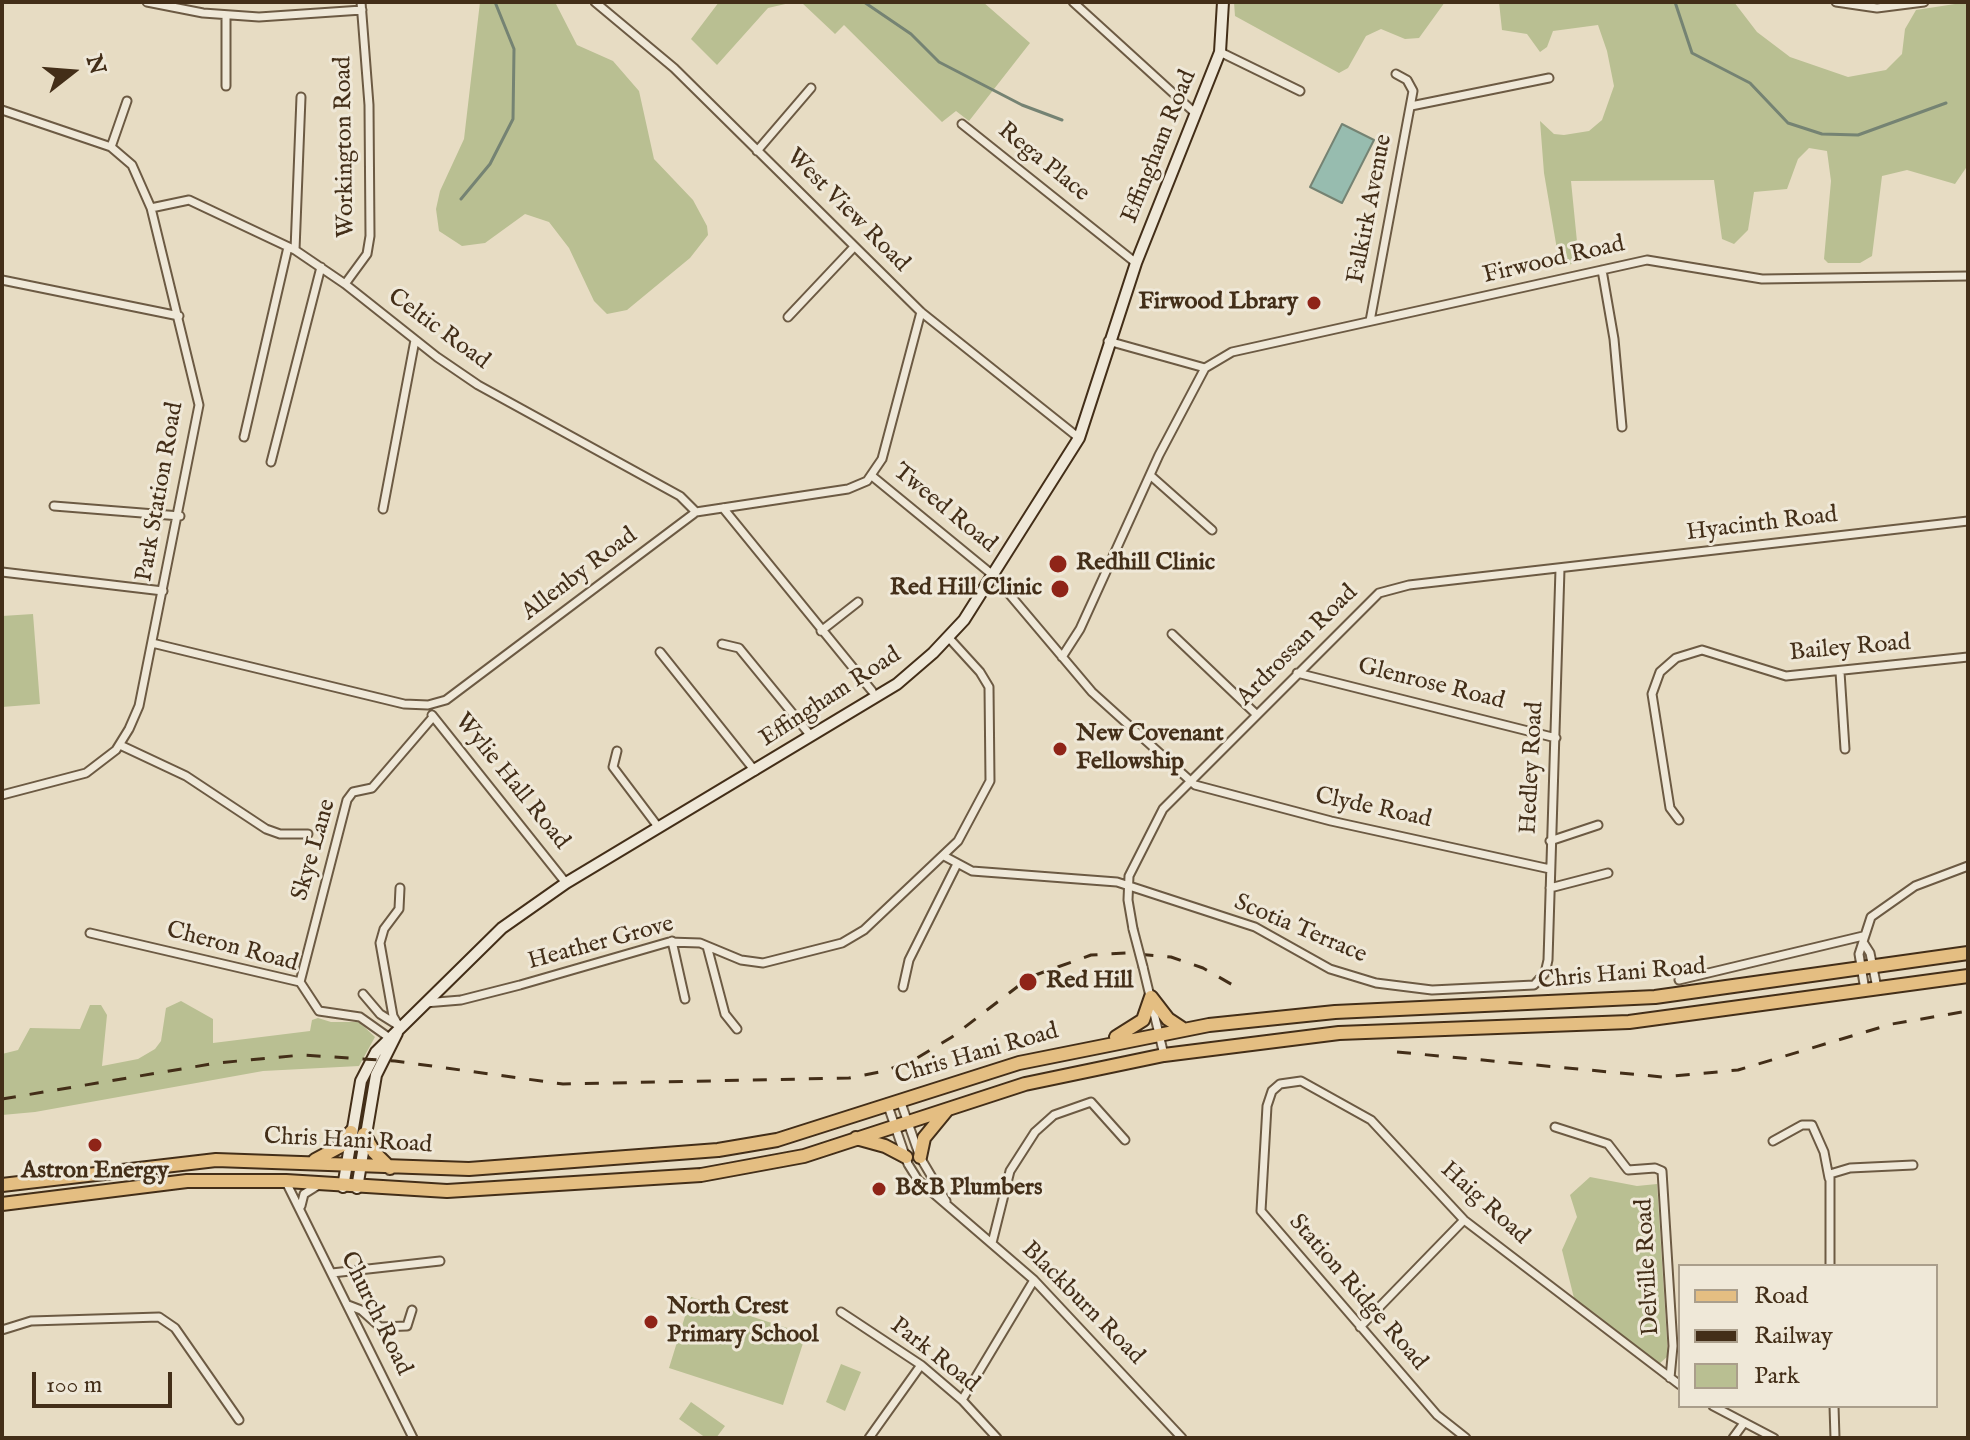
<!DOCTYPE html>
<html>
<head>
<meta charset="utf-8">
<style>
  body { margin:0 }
  #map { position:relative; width:1970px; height:1440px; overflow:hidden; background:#e7dcc3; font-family:"IM FELL English",serif }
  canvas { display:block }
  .frame { position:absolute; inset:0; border:4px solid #432e18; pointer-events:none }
  .legend { position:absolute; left:1678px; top:1264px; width:260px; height:144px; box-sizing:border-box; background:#efe8d8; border:2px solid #aa9e8b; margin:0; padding:10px 14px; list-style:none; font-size:24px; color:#432e18 }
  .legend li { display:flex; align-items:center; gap:16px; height:40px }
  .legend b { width:40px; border:2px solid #aa9e8b }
  .north { position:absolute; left:32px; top:32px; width:80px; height:80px; -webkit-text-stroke:6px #efe8d8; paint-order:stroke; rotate:73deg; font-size:22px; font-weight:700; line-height:32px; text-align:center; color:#432e18 }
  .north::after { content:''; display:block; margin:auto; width:28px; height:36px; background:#432e18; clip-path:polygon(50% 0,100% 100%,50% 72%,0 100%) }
  .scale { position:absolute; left:32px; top:1372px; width:140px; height:36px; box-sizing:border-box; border:4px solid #432e18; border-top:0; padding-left:10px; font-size:24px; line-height:28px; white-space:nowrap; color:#432e18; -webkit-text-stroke:6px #efe8d8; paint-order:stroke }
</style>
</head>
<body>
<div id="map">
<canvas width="1970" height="1440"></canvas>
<div class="frame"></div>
<ul class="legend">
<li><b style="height:10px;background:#e4be82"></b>Road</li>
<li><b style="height:10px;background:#432e18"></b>Railway</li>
<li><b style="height:22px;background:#b9bf92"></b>Park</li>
</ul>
<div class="north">N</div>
<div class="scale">100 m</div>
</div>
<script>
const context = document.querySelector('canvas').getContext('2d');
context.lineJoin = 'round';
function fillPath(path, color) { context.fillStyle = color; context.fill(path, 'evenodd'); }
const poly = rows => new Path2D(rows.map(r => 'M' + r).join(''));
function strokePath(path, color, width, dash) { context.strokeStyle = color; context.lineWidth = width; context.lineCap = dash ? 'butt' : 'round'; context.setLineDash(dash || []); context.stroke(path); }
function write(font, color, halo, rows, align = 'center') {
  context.font = font + ' "IM FELL English",serif'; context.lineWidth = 6; context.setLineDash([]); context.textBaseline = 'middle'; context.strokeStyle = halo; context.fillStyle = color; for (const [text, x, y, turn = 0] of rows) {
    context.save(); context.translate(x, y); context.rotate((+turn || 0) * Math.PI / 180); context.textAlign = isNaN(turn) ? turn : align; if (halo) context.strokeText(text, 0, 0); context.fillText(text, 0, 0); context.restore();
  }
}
const green = poly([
  [480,2,555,2,577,45,613,61,639,91,654,159,693,200,707,226,708,235,690,258,627,310,607,314,594,301,569,248,549,222,525,214,485,243,462,246,439,231,436,209,440,191,464,139],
  [719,2,794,2,768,8,717,65,691,39],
  [801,2,983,2,1030,43,969,121,956,111,942,122,844,25,835,34],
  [1234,2,1445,2,1419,38,1405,39,1381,29,1366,36,1348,68,1339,73,1235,16],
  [1499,2,1734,2,1757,32,1790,57,1848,77,1886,70,1902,54,1905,29,1916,10,1968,2,1968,165,1955,184,1907,170,1882,176,1872,256,1860,263,1828,263,1824,259,1831,181,1827,151,1809,148,1798,159,1787,189,1754,192,1748,230,1734,244,1722,239,1714,180,1571,181,1579,262,1560,267,1544,173,1540,121,1554,134,1564,135,1589,131,1602,120,1614,86,1607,51,1598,25,1553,31,1547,47,1540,52,1527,34,1502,30],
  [33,614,40,704,2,707,2,616],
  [181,1001,213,1019,213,1043,310,1031,312,1020,318,1018,331,1022,359,1022,375,1037,359,1066,263,1071,35,1112,2,1115,2,1054,18,1050,30,1028,80,1029,90,1005,101,1005,107,1015,102,1066,138,1059,155,1049,161,1041,166,1008],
  [1590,1177,1637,1186,1657,1184,1668,1356,1659,1364,1574,1298,1562,1250,1577,1217,1570,1195],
  [691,1297,806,1334,783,1405,669,1368],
  [841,1364,861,1372,845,1411,826,1402],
  [691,1402,725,1426,716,1438,706,1438,679,1419]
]);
const water = poly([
  [1342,124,1374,140,1342,203,1310,187,1342,124]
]);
const stream = poly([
  [864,2,911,34,939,62,1022,105,1062,120],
  [1675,2,1692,53,1750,83,1788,123,1822,134,1858,135,1946,103],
  [461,199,490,164,513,119,514,49,495,2]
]);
const street = poly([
  [147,2,203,13,259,17,362,10],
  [595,2,674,68,921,312,1079,438],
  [1073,2,1195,113],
  [1836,2,1877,8,1924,2],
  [226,15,226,86],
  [1220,52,1300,91],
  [1411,106,1549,78],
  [2,110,111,147,132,165,151,208,199,405,139,706,129,729,116,750,86,773,2,795],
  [962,124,1136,263],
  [111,147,127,101],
  [757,151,811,88],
  [151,208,189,200,295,250,345,284,437,357,478,385,680,496,696,512],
  [295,250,301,97],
  [1602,270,1614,339,1622,427],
  [2,280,179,316],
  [345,284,367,254,370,236,369,105,361,2],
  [788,317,854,247],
  [1370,321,1413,91,1407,80,1396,74],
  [1108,341,1205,368],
  [244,437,288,247],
  [271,462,321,267],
  [1150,475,1212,530],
  [872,476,994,576,1092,692,1195,785,1331,821,1550,869],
  [54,506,180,516],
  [723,508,872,691],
  [383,509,415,340],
  [2,572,163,591],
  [821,631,858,602],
  [1172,634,1257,715],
  [152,643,404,704,428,705,446,700,696,512,848,489,867,481,882,459,921,312],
  [722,644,739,648,811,736],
  [660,652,755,771],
  [1062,657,1080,629,1159,455,1205,368,1232,352,1647,260,1762,279,1968,276],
  [1840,672,1845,749],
  [1297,673,1556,738],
  [432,715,566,883],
  [120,745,186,776,266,829,280,834,308,834],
  [617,751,613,767,659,828],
  [1679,820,1670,808,1652,694,1660,672,1676,658,1702,650,1786,676,1968,657],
  [1550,841,1598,825],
  [944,856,972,871,1117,882,1255,927,1330,969,1376,983,1432,990,1534,985,1545,973,1548,960,1560,569],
  [1550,888,1608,873],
  [1133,929,1128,900,1129,876,1163,809,1379,593,1409,585,1968,521],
  [90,933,300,982,319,1011,360,1017,391,1039],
  [672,941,685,999],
  [1863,942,1870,953,1877,988],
  [707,946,725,1014,737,1029],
  [1143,967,1164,1055],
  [1679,980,1863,936],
  [300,982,347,800,353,792,372,788,433,717],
  [903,987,909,960,956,866],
  [1865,990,1859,954,1871,917,1915,886,1968,866],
  [363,994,380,1014,396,1024],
  [425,1003,461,1000,520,985,669,942,700,943,741,960,763,963,842,943,864,930,958,841,990,781,989,687,980,672,949,638],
  [400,1028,393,1016,380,943,384,929,399,909,400,888],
  [900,1100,920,1157,946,1201],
  [887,1103,908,1164,918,1180,1034,1280,1182,1438],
  [1555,1127,1608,1144,1628,1170,1655,1168,1662,1171,1673,1346,1670,1378],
  [1773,1141,1802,1125,1812,1125,1824,1152,1829,1178],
  [286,1182,413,1438],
  [301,1206,304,1194,320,1184],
  [992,1243,1010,1171,1035,1132,1054,1115,1091,1102,1125,1140],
  [1830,1266,1830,1174,1850,1168,1913,1165],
  [332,1273,440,1261],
  [348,1305,361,1310,380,1327,407,1326,412,1310],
  [841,1312,921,1365,962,1400,997,1438],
  [1360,1327,1464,1220],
  [2,1330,31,1321,159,1317,175,1328,239,1420],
  [962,1400,1034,1280],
  [1713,1406,1774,1438],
  [1834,1406,1835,1438],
  [869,1438,921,1365],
  [1466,1438,1437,1415,1261,1211,1267,1106,1272,1091,1280,1084,1301,1081,1371,1120,1464,1220,1680,1385],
  [1733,1438,1744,1423]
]);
const secondary = poly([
  [343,1187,361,1081,376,1052,502,928,566,883,897,684,933,653,964,620,1079,438,1136,263,1220,52,1223,2],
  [357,1188,376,1075,397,1033]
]);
const primary = poly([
  [1151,997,1168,1019,1183,1029],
  [1116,1037,1143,1020,1151,997],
  [364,1134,374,1152,390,1168],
  [856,1138,885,1146,906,1157],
  [920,1157,924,1138,947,1110],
  [315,1160,341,1146,351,1132],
  [2,1185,216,1160,469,1169,718,1150,777,1140,1019,1063,1209,1025,1335,1012,1655,997,1968,953],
  [2,1204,187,1181,286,1181,447,1191,701,1175,804,1156,1025,1084,1164,1055,1339,1033,1629,1022,1968,976]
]);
const rail = poly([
  [1397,1052,1663,1077,1738,1070,1892,1024,1968,1011],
  [2,1099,217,1063,302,1055,395,1061,563,1084,849,1078,885,1071,917,1058,952,1037,1030,977,1091,955,1126,953,1171,957,1203,968,1238,988]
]);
const streetBridge = poly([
  [1133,929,1143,967]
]);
const markers = [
  [1314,303,8,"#8f2418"],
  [1058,564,10,"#8f2418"],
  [1060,589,10,"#8f2418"],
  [1060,749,8,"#8f2418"],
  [1028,982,10,"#8f2418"],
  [95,1145,8,"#8f2418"],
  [879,1189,8,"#8f2418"],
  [651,1322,8,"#8f2418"]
];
const streetNames = [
  ["Workington Road",346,147,-91],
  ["Effingham Road",1160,147,-68],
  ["Rega Place",1043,163,39],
  ["Falkirk Avenue",1371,209,-79],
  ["West View Road",847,211,45],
  ["Firwood Road",1554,261,-13],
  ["Celtic Road",438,330,36],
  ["Park Station Road",161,492,-80],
  ["Tweed Road",944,509,39],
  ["Hyacinth Road",1762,525,-7],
  ["Allenby Road",580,575,-37],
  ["Ardrossan Road",1298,646,-45],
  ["Bailey Road",1850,649,-5],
  ["Glenrose Road",1431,685,14],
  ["Effingham Road",831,698,-33],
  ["Hedley Road",1533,768,-87],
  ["Wylie Hall Road",511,782,51],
  ["Clyde Road",1373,809,12],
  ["Skye Lane",315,850,-74],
  ["Scotia Terrace",1300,930,23],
  ["Heather Grove",601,944,-15],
  ["Cheron Road",232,948,15],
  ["Chris Hani Road",1622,975,-5],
  ["Chris Hani Road",977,1055,-16],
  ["Chris Hani Road",348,1142,3],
  ["Haig Road",1484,1204,42],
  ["Delville Road",1649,1267,-93],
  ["Station Ridge Road",1357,1293,49],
  ["Blackburn Road",1082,1304,45],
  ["Church Road",375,1314,64],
  ["Park Road",934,1356,38]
];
const poiNames = [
  ["Firwood Lbrary",1298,303,"right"],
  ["Redhill Clinic",1076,564],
  ["Red Hill Clinic",1042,589,"right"],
  ["New Covenant",1076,735],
  ["Fellowship",1076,763],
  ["Red Hill",1046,982],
  ["Astron Energy",95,1172,"center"],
  ["B&B Plumbers",895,1189],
  ["North Crest",667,1308],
  ["Primary School",667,1336]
];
fillPath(green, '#b9bf92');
fillPath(water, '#97bcaf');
strokePath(water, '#758373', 2);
strokePath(stream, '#758373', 3);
strokePath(street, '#6c5a43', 11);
strokePath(secondary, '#432e18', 14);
strokePath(primary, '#432e18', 16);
strokePath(street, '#efe8d8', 7);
strokePath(secondary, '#efe8d8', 10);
strokePath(primary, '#e4be82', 12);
strokePath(rail, '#432e18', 3, [14, 14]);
strokePath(streetBridge, '#6c5a43', 11, []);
strokePath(streetBridge, '#efe8d8', 7);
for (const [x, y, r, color] of markers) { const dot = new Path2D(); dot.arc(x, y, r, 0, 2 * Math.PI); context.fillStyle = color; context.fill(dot); strokePath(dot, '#efe8d8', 3); }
write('24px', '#432e18', '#efe8d8', streetNames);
write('bold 24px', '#432e18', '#efe8d8', poiNames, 'left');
</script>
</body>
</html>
